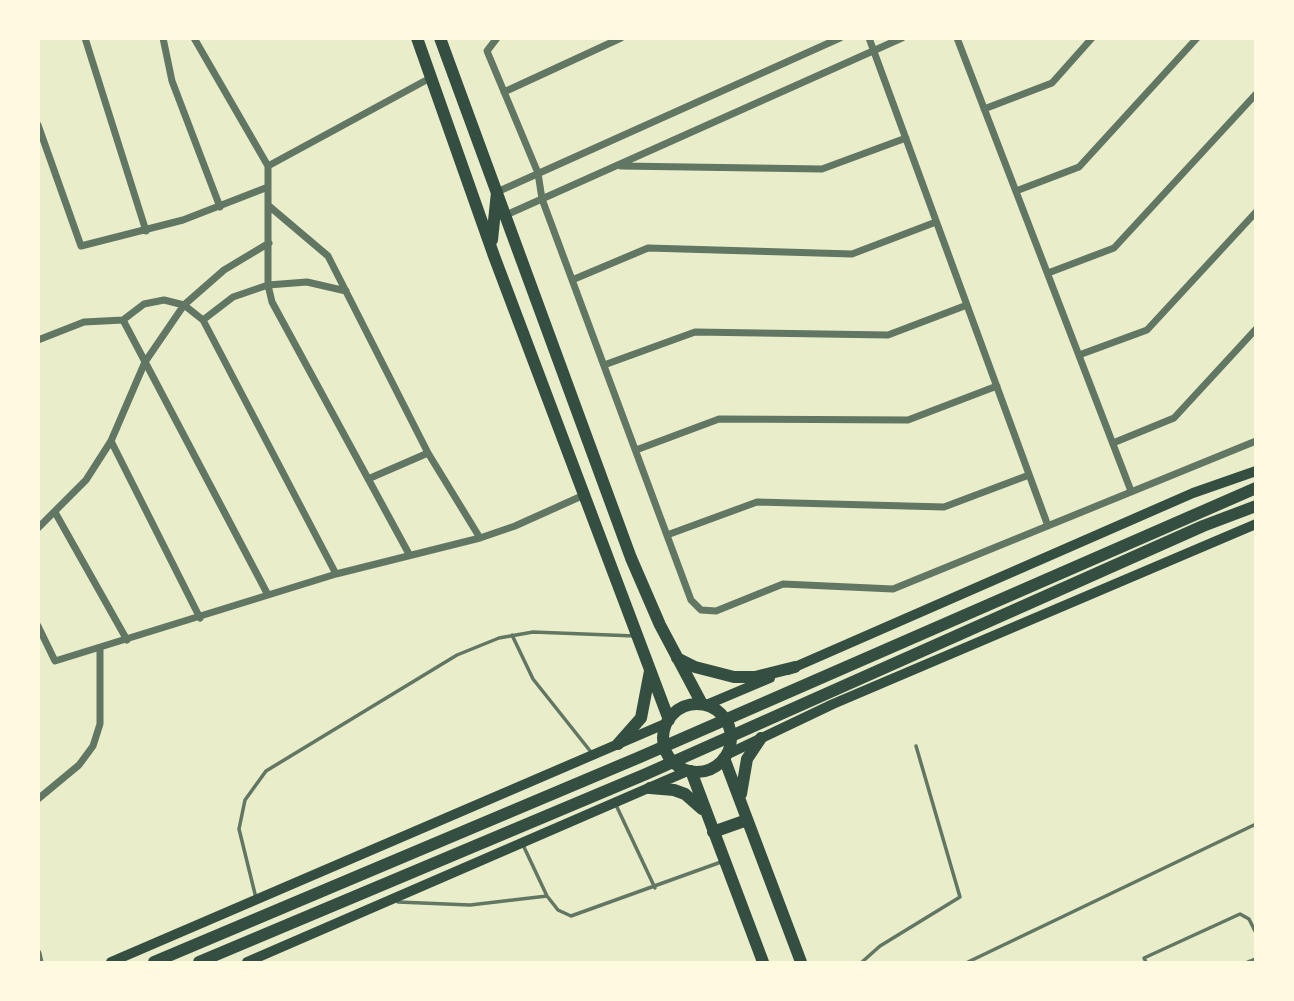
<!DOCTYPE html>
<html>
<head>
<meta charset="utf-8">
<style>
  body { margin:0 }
  #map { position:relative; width:1294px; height:1001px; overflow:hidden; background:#e9edc9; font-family:Inter,sans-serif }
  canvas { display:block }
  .frame { position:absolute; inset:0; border:40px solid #fefae0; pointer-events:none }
</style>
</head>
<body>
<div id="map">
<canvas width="1294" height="1001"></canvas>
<div class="frame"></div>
</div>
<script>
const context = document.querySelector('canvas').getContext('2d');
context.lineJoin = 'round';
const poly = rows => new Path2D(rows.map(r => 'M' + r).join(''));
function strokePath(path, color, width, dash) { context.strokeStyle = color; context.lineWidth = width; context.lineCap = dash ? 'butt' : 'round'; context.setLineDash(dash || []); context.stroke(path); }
const service = poly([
  [512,635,533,679,591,752],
  [616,805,655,888],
  [523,845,547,896,558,910,571,916,721,862],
  [256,898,239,829,245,800,266,771,457,655,499,638,533,632,635,636],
  [398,902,470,905,547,896],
  [862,962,880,946,960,897,916,746],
  [968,962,1256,824],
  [1146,962,1144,958,1240,914,1249,919,1256,933],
  [1248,962,1256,959]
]);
const minor = poly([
  [85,38,146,231],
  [163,38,172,81,220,207],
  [194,38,268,166],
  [497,38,487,51,538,173,542,199,691,600,701,610,716,611,783,584,893,589,1256,441],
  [869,38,1048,526],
  [957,38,1131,491],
  [504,92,621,38],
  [984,109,1052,83,1092,38],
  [38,125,81,246,183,220,268,187,268,166,432,77],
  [621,166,822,169,906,138],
  [268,187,268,285,272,302,409,554],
  [1016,191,1079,167,1197,38],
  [497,192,840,38],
  [269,206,328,256,428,453,480,538],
  [506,215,902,38],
  [1048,273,1114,248,1256,94],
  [572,280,648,248,852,254,936,222],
  [123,320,268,595],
  [203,320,233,297,268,285,307,282,346,291],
  [38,340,84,322,123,320,144,304,164,300,184,305,203,320,336,574],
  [1079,355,1147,330,1256,212],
  [604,365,695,332,888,335,967,305],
  [111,441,200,618],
  [1113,443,1174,418,1256,329],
  [636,450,719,419,908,420,997,386],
  [368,479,428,453],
  [56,514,127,640],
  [38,528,86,480,111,441,145,362,184,305,224,270,269,243],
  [667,535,757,502,944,507,1029,475],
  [38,626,55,661,336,574,480,538,515,526,584,495],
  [38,799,79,765,93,746,100,724,100,648],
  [38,953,40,962]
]);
const secondary = poly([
  [788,670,1193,493,1256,471],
  [706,705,770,678],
  [726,755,833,704,1256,524],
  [111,962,667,723],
  [247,962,690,770]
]);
const primary = poly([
  [417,38,494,256,669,720],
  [440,38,631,558,660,625,702,704],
  [492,240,497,192],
  [677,658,695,667,734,677,755,677,795,667],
  '663 738a34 34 0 1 1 68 0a34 34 0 1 1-68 0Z',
  [618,744,641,718,650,671],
  [724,758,801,962],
  [691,771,763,962],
  [650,788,674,790,685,794,702,809],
  [741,794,747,759,761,738],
  [713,832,747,820]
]);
const trunk = poly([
  [154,962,640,757,1256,488],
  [199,962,646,774,1203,526,1256,506]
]);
strokePath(service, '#617663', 3.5);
strokePath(minor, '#617663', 7);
strokePath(secondary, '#344e41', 10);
strokePath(primary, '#344e41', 12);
strokePath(trunk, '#344e41', 12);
</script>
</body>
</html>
